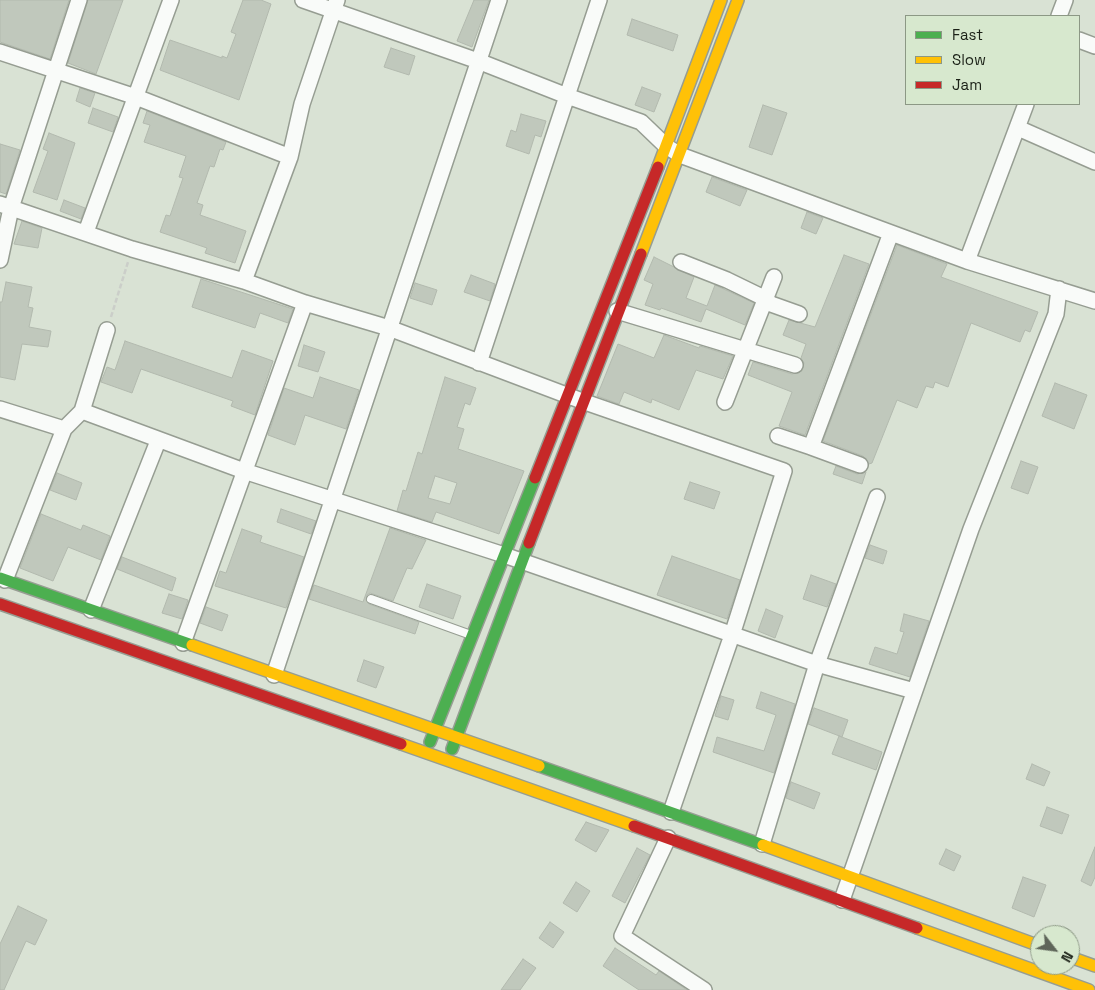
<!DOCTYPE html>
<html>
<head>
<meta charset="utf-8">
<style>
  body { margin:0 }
  #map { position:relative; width:1095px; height:990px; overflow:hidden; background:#d9e2d4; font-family:"Space Grotesk",sans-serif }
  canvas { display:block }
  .legend { position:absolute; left:905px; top:15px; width:175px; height:90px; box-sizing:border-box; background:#d7e8ce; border:1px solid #8c9885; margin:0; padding:6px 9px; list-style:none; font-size:15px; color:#1b2117 }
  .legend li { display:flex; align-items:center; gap:10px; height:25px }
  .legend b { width:25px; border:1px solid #8c9885 }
  .north { position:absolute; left:1030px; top:925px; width:50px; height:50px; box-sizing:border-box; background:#d7e8ce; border:1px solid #8c9885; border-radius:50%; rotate:120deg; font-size:14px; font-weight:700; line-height:20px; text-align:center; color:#1b2117 }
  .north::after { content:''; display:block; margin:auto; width:18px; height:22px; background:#5e6559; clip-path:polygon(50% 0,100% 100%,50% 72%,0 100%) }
</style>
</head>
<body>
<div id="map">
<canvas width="1095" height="990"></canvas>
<ul class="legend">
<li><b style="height:6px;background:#4caf50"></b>Fast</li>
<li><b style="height:6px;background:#ffc107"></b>Slow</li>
<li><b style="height:6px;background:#c62828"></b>Jam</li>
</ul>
<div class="north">N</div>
</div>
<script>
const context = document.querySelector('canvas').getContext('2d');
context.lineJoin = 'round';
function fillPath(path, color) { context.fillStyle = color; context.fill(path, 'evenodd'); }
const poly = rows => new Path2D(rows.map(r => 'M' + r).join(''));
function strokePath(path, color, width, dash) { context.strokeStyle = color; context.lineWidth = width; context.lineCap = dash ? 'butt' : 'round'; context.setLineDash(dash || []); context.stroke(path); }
const building = poly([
  [0,0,69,0,50,59,0,42,0,0],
  [88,0,123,0,96,74,68,63,88,0],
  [243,0,261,0,271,4,239,100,160,70,170,40,222,58,222,56,227,58,236,34,231,32,243,0],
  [474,0,489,0,472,47,457,41,474,0],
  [632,19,678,35,673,51,627,35,632,19],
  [391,48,415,56,409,75,384,67,391,48],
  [642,87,661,94,654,112,635,105,642,87],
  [80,88,95,93,90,107,76,101,80,88],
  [763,105,787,113,772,155,749,147,763,105],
  [93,108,118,117,113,132,88,123,93,108],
  [147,111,226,142,223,150,220,149,214,167,210,166,197,203,203,205,200,215,246,231,235,263,205,253,207,248,160,232,166,215,170,216,183,178,179,177,186,156,144,142,150,125,143,123,147,111],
  [521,114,546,121,541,137,535,135,529,154,506,146,511,130,516,132,521,114],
  [49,133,75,143,57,200,33,192,48,151,43,149,49,133],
  [0,144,20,150,6,194,0,192,0,144],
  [712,177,747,190,740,206,706,192,712,177],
  [64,200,85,208,81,219,60,211,64,200],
  [807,212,823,218,816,234,801,228,807,212],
  [22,221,42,228,38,248,14,244,22,221],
  [897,245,947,264,941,277,1038,312,1030,332,1025,330,1020,342,971,323,948,387,935,382,933,388,926,386,917,408,897,400,872,463,869,464,863,456,823,441,897,245],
  [844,255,869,264,805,435,779,426,792,392,748,375,753,362,792,374,802,371,804,363,801,358,806,344,783,335,789,320,815,327,844,255],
  [654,257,694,277,686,298,707,306,715,285,754,303,745,325,706,309,701,322,661,308,660,310,645,305,653,284,644,280,654,257],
  [471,275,495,284,490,301,464,292,471,275],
  [201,279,293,309,288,323,260,313,255,328,192,307,201,279],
  [6,282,32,287,28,307,33,308,29,327,51,331,48,347,22,344,15,380,0,377,0,302,2,302,6,282],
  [415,283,437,290,432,305,410,298,415,283],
  [664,335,699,348,700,346,733,356,723,379,696,370,679,410,652,399,651,403,624,392,619,404,597,396,618,344,654,358,664,335],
  [125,341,232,378,242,350,273,361,255,415,231,406,233,401,141,369,132,393,101,382,107,367,115,370,125,341],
  [304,345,325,352,318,372,298,366,304,345],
  [320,377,359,390,346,429,305,415,295,445,268,435,284,388,313,398,320,377],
  [445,377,476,388,470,405,465,403,457,427,464,429,458,449,524,471,499,534,436,512,432,522,397,511,403,490,406,491,418,452,422,454,445,377],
  [435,476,457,483,450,504,428,498,435,476],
  [1055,383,1087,395,1074,429,1042,416,1055,383],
  [1021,461,1038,467,1028,494,1011,488,1021,461],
  [836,466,857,474,866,472,862,484,833,474,836,466],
  [57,473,82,483,76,500,50,490,57,473],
  [690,482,720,492,714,509,684,499,690,482],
  [281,509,316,521,311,534,277,522,281,509],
  [41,514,81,530,83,525,110,536,101,560,68,547,53,581,20,568,41,514],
  [390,528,426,540,412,569,407,568,393,601,370,593,367,595,366,600,369,604,419,622,415,634,309,599,314,585,363,602,390,528],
  [242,529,262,536,260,542,304,557,286,608,215,586,220,571,226,573,242,529],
  [870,545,887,551,883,564,865,558,870,545],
  [672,556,740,580,727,619,657,595,672,556],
  [122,557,176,578,172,591,117,569,122,557],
  [811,575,836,584,827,607,803,599,811,575],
  [427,584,461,596,453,619,419,607,427,584],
  [169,594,188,600,182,619,162,613,169,594],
  [206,607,228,615,222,631,200,623,206,607],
  [766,609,783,616,775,638,758,631,766,609],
  [904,614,929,621,910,677,869,664,875,647,897,654,904,632,900,631,904,614],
  [364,660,384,667,376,688,357,681,364,660],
  [761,692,795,704,774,773,713,752,717,737,764,751,776,715,756,708,761,692],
  [721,696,734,700,728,720,715,716,721,696],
  [814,708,848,720,842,737,808,724,814,708],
  [839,736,882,752,876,770,832,754,839,736],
  [1032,764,1050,772,1044,786,1026,779,1032,764],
  [791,782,820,793,814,809,786,798,791,782],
  [1047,807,1069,815,1062,834,1040,826,1047,807],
  [586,822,609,830,596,852,575,840,586,822],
  [1095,847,1095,877,1091,886,1081,881,1095,847],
  [637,848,650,855,625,903,612,896,637,848],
  [946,849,961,856,954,871,939,864,946,849],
  [1023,877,1046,885,1034,917,1012,908,1023,877],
  [576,882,590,891,577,912,563,903,576,882],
  [18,906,47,920,35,945,26,941,4,990,0,990,0,944,18,906],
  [550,922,564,932,553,948,539,938,550,922],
  [615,948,656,975,659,971,687,990,639,990,603,966,615,948],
  [523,959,536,968,520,990,501,990,523,959]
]);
const path = poly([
  [111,317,128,262]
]);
const lane = poly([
  [371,599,471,635]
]);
const street = poly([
  [303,0,478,61,567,96,479,363],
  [599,0,567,96,641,122,666,146,680,155,967,261,1095,301],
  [1059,16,1065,0],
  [1079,40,1095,46],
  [0,52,136,97,290,157],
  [1018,128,1095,162],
  [0,204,132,249,244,281,305,303,389,328,582,401,784,471,732,635,671,812],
  [86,232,171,0],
  [0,260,11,208,79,0],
  [967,261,1026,104],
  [681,262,727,280,762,297,771,304,799,314],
  [244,281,290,157,302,104,337,0],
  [617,311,795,365],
  [725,402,774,277],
  [0,409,64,429,82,411,107,330],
  [82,411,244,471,504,555,817,664,877,497],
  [778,436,811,447,891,233],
  [811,447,860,465],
  [5,580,64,429],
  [91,610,158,441],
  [183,643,305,303],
  [274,675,499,0],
  [668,838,622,936,704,990],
  [762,844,817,664,914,691],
  [842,900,971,529,1056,314,1059,289]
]);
const fast = poly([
  [0,578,192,645],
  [430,742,535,478],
  [452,749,529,543],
  [539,766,763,845]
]);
const slow = poly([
  [658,167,721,0],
  [641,254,738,0],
  [192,645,539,766],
  [401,744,634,826],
  [763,845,1040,946],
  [917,928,1089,990],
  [1070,957,1095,966]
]);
const jam = poly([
  [535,478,658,167],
  [529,543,641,254],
  [0,604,401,744],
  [634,826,917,928]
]);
fillPath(building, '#c0c8bc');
strokePath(building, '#b2b9ae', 1);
strokePath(lane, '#969d92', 10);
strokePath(street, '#969d92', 18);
strokePath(fast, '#969d92', 14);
strokePath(slow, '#969d92', 14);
strokePath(jam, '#969d92', 14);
strokePath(path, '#cbcec9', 2.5, [5, 2.5]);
strokePath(lane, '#f9fbf9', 8);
strokePath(street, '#f9fbf9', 15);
strokePath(fast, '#4caf50', 11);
strokePath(slow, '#ffc107', 11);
strokePath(jam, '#c62828', 11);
</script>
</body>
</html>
